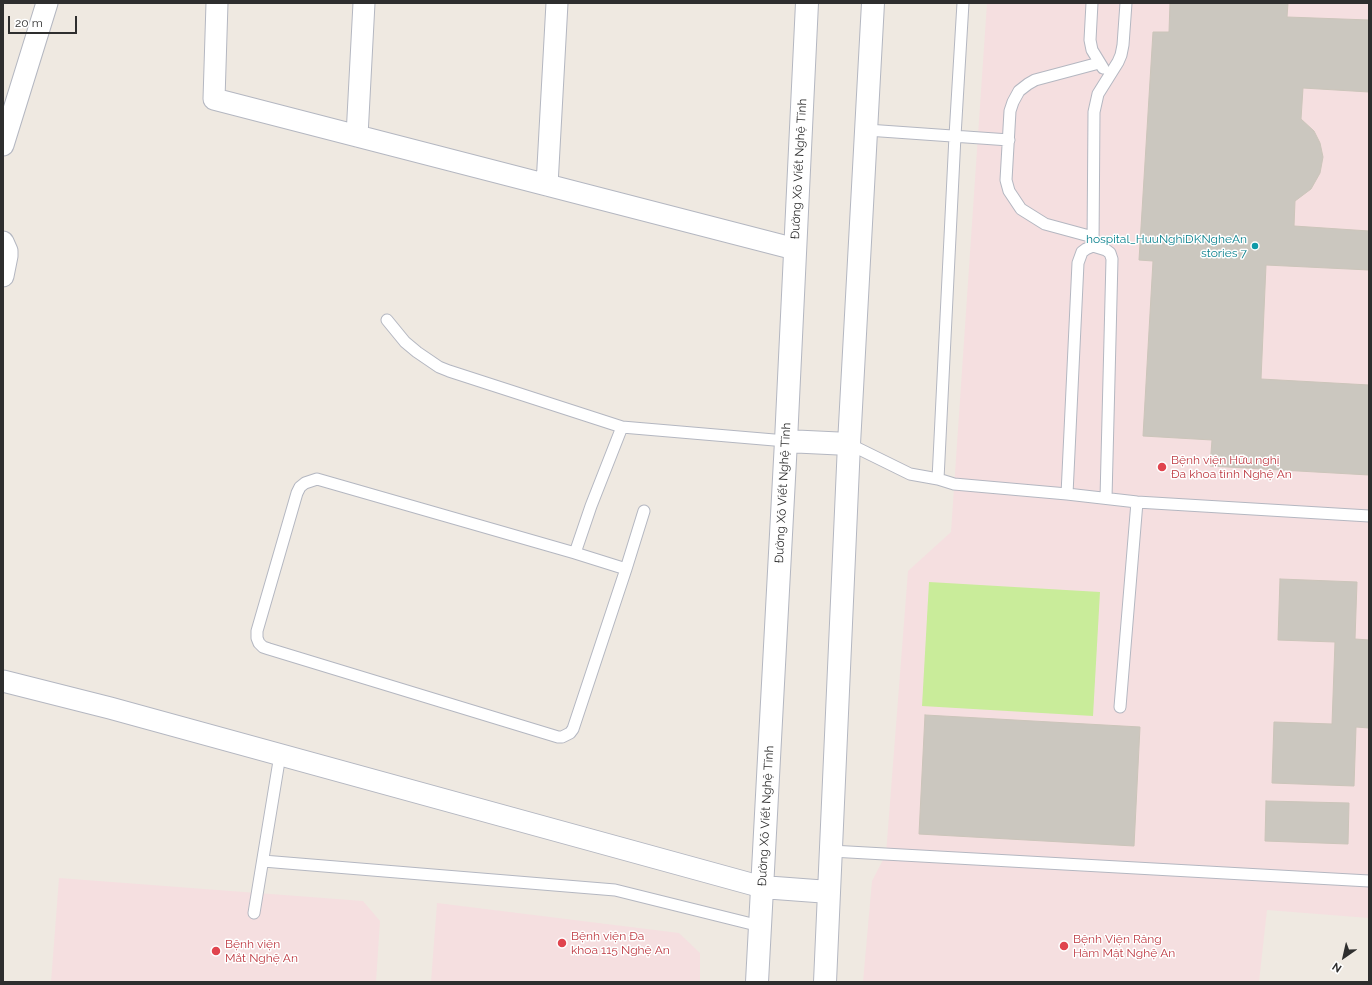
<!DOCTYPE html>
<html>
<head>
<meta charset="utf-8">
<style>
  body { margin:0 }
  #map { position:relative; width:1372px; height:985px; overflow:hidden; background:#efe9e1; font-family:Raleway,sans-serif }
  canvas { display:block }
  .frame { position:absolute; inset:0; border:4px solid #2e2e2e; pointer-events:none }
  .north { position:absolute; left:1324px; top:937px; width:40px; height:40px; -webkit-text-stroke:3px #fff; paint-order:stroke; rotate:214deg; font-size:11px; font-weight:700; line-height:16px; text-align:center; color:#2e2e2e }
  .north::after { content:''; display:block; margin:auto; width:14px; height:18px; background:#2e2e2e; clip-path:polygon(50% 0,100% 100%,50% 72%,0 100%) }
  .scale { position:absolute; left:8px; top:16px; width:69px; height:18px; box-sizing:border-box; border:2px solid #2e2e2e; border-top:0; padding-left:5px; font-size:12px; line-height:14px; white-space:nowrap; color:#2e2e2e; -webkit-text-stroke:3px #fff; paint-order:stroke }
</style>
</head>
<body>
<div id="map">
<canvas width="1372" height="985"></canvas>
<div class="frame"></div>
<div class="north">N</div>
<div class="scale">20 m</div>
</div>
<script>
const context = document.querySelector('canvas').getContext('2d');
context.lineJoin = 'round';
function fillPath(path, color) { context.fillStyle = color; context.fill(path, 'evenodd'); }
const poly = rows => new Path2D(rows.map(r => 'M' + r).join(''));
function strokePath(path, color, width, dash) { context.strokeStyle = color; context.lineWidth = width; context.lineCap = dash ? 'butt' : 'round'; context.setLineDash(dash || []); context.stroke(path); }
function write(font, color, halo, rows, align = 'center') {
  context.font = font + ' Raleway,sans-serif'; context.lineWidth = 3; context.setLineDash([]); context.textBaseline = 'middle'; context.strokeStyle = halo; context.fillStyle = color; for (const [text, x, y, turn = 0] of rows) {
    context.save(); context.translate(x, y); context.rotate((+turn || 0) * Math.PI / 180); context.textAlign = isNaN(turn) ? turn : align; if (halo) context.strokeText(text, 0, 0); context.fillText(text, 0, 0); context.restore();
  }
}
const medical = poly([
  [987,3,1369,3,1369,918,1267,910,1259,982,863,982,872,881,886,854,908,571,951,532],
  [59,878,363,901,380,921,376,982,51,982],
  [437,903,679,933,700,953,700,982,431,982]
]);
const pitch = poly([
  [929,582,1100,592,1093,716,922,706]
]);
const building = poly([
  [1170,3,1288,3,1287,17,1369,20,1369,92,1303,88,1301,119,1314,131,1320,143,1323,157,1320,173,1311,189,1295,201,1294,226,1369,231,1369,270,1266,265,1261,379,1369,385,1369,475,1210,466,1212,440,1143,436,1153,261,1139,260,1153,32,1169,32,1170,3],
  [1280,579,1357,582,1355,639,1369,640,1369,728,1356,727,1354,786,1272,783,1274,722,1332,724,1335,642,1278,640,1280,579],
  [925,715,1140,727,1134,846,919,834,925,715],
  [1266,801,1349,803,1348,844,1265,841,1266,801]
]);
const service = poly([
  [1092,3,1090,40,1092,50,1103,68],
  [867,130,1009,140],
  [1093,237,1045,224,1021,209,1009,191,1006,180,1010,111,1013,102,1019,91,1028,84,1035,80,1099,63],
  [1093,246,1106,250,1110,253,1112,259,1106,498],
  [387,320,405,342,417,352,439,367,449,371,622,427,786,441],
  [622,427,591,506,575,553,317,479,305,483,300,487,297,493,257,631,257,638,259,643,263,647,269,649,558,737,562,737,570,733,573,729,626,569,644,511],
  [849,444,910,474,938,479,954,484,1067,494,1137,502,1369,516],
  [938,479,955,136,963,3],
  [1067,494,1078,263,1082,252,1086,249,1093,246,1094,112,1098,94,1118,62,1121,55,1123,45,1126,3],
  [575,553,626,569],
  [1120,707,1137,502],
  [831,851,1369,881],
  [263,861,615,890,760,926],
  [254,913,280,755]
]);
const minor = poly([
  [217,3,214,99,795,249],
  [357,136,364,3],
  [3,145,47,3],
  [547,185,557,3],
  [3,242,7,251,7,256,3,276],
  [3,681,110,708,762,887]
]);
const secondary = poly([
  [786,441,849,444],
  [762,887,829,892],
  [757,982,786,441,807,3],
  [825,982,849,444,873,3]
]);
const markers = [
  [1255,246,4,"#0f9aa8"],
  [1162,467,5,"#e0444e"],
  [562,943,5,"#e0444e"],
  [1064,946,5,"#e0444e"],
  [216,951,5,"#e0444e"]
];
const streetNames = [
  ["Đường Xô Viết Nghệ Tĩnh",799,169,-87],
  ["Đường Xô Viết Nghệ Tĩnh",783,493,-87],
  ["Đường Xô Viết Nghệ Tĩnh",766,816,-87]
];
const cultureNames = [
  ["hospital_HuuNghiDKNgheAn",1247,239],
  ["stories 7",1247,253]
];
const healthNames = [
  ["Bệnh viện Hữu nghị",1171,460],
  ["Đa khoa tỉnh Nghệ An",1171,474],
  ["Bệnh viện Đa",571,936],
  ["khoa 115 Nghệ An",571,950],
  ["Bệnh Viện Răng",1073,939],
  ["Hàm Mặt Nghệ An",1073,953],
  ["Bệnh viện",225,944],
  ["Mắt Nghệ An",225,958]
];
fillPath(medical, '#f5dfe0');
fillPath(pitch, '#c9ec9a');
fillPath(building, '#cbc7bf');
strokePath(building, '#cbc5ba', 1);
strokePath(service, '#b4b7c1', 13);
strokePath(minor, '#b4b7c1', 23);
strokePath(secondary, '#b4b7c1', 24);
strokePath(service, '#fff', 11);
strokePath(minor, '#fff', 21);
strokePath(secondary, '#fff', 22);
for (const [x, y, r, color] of markers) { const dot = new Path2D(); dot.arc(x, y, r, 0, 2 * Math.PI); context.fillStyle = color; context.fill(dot); strokePath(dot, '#fff', 1.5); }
write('12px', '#2e2e2e', '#fff', streetNames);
write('12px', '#0d838f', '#fff', cultureNames, 'right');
write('12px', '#be3a42', '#fff', healthNames, 'left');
</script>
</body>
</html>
